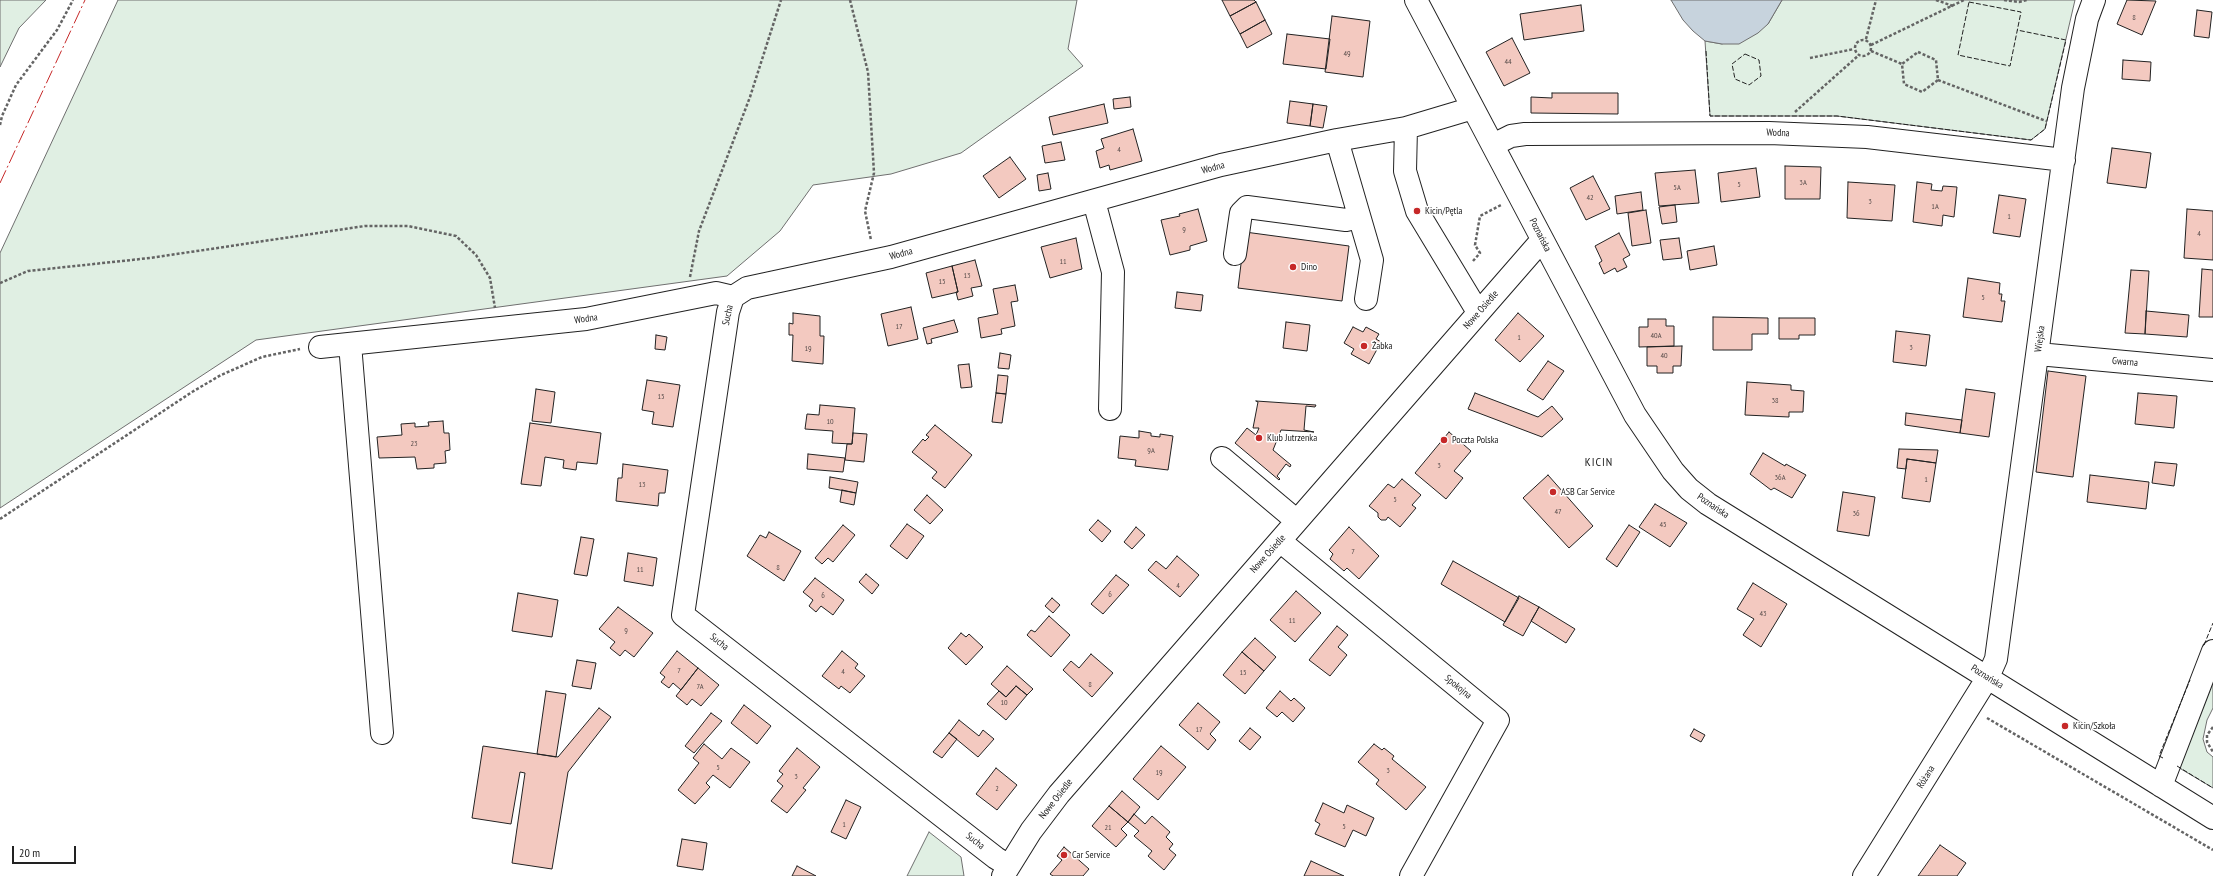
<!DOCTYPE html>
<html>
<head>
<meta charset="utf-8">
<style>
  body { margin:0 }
  #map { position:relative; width:2213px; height:876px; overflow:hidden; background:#fff; font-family:"PT Sans Narrow",sans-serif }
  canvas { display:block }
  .scale { position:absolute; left:12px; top:846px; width:64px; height:18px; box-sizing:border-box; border:2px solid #222; border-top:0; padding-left:5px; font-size:12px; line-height:14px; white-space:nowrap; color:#222; -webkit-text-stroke:3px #fff; paint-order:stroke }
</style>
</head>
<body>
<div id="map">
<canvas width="2213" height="876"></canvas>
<div class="scale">20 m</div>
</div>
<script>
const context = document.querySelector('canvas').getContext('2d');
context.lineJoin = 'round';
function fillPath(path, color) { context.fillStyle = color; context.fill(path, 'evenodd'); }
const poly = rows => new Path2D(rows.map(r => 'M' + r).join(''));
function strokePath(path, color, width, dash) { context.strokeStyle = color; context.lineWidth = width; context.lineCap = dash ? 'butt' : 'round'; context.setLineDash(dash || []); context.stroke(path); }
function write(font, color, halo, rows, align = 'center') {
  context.font = font + ' "PT Sans Narrow",sans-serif'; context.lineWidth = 3; context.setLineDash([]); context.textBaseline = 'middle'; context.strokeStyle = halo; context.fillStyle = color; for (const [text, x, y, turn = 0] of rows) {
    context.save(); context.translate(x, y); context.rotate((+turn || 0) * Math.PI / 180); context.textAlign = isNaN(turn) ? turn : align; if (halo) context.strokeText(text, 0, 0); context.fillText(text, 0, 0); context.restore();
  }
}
const green = poly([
  [0,0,46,0,19,28,0,67,0,0],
  [118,0,1077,0,1068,49,1083,66,961,153,891,174,813,185,780,231,727,276,256,340,0,508,0,253,118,0],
  [1782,0,2075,0,2045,129,2031,140,1837,116,1710,116,1705,41,1722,44,1768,24,1782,0],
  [2213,670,2213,708,2207,720,2203,739,2207,752,2213,757,2213,788,2176,766,2213,670],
  [929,832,961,857,964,876,907,876,929,832]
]);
const water = poly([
  [1671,0,1782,0,1768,24,1758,33,1739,44,1722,44,1705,41,1693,31,1683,20,1671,0]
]);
const building = poly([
  [1222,0,1254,0,1256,2,1230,16,1222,0],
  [2127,0,2156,1,2142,35,2117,24,2127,0],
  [1256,2,1265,20,1240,34,1230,16,1256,2],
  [1581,5,1584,31,1524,40,1520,14,1581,5],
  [2197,10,2212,12,2209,38,2194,36,2197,10],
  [1332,16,1370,21,1363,77,1325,72,1332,16],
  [1265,20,1272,34,1247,48,1240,34,1265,20],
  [1287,34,1330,39,1326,69,1283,64,1287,34],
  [1512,38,1530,73,1504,86,1486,52,1512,38],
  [2123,60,2151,62,2150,81,2122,79,2123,60],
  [1552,93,1618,93,1618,114,1531,113,1531,97,1552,98,1552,93],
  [1130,97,1131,107,1114,109,1113,99,1130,97],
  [1290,101,1313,104,1310,126,1287,123,1290,101],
  [1104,104,1108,123,1053,135,1049,117,1104,104],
  [1313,104,1327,106,1323,128,1310,126,1313,104],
  [1133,129,1142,161,1110,170,1109,165,1100,168,1096,151,1104,148,1101,139,1133,129],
  [1061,142,1065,160,1045,163,1042,146,1061,142],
  [2112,148,2151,153,2146,188,2107,183,2112,148],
  [1010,157,1026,179,999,198,983,176,1010,157],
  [1785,166,1821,167,1820,199,1785,199,1785,166],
  [1756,168,1760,197,1721,202,1718,173,1756,168],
  [1695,170,1699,203,1659,206,1655,173,1695,170],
  [1048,173,1051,189,1039,191,1037,175,1048,173],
  [1593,176,1610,209,1586,220,1570,188,1593,176],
  [1848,182,1895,185,1892,221,1847,218,1848,182],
  [1917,182,1932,184,1931,190,1942,191,1943,186,1957,187,1954,217,1943,215,1942,226,1913,222,1917,182],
  [1641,192,1643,210,1617,214,1615,196,1641,192],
  [1999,195,2026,199,2020,237,1993,233,1999,195],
  [1675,205,1677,222,1662,224,1659,207,1675,205],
  [1198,209,1207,241,1190,246,1190,250,1170,255,1161,220,1180,216,1179,214,1198,209],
  [2187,209,2213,211,2213,260,2184,258,2187,209],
  [1646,210,1651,243,1632,246,1628,213,1646,210],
  [1245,232,1349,246,1342,301,1238,288,1245,232],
  [1619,233,1630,255,1623,259,1627,267,1617,272,1615,268,1604,274,1599,263,1602,261,1595,246,1619,233],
  [1076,238,1082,269,1050,278,1041,247,1076,238],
  [1679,238,1682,258,1663,260,1660,240,1679,238],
  [1714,246,1717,265,1690,270,1687,251,1714,246],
  [975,260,982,286,971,288,973,296,958,300,956,292,958,292,952,266,975,260],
  [952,266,958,292,932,298,926,273,952,266],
  [2202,269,2213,270,2213,317,2199,317,2202,269],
  [2131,270,2149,271,2145,334,2125,333,2131,270],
  [1968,278,2000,283,1999,294,2002,294,2001,301,2005,301,2002,322,1963,317,1968,278],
  [1015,285,1018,301,1011,302,1015,326,1001,329,1002,334,981,338,978,318,998,314,993,289,1015,285],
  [1177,292,1203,295,1201,311,1175,308,1177,292],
  [911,307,918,339,888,346,881,314,911,307],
  [2146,311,2189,315,2187,337,2145,334,2146,311],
  [793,313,820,316,820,336,824,336,823,364,792,361,793,335,789,335,789,323,793,324,793,313],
  [1518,313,1544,336,1520,362,1495,340,1518,313],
  [1713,317,1768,318,1768,334,1752,334,1752,350,1713,350,1713,317],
  [1779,318,1815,318,1815,335,1799,335,1799,339,1779,339,1779,318],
  [1648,319,1666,319,1666,326,1674,326,1674,346,1639,347,1639,327,1648,327,1648,319],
  [954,320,958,332,931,339,932,343,927,344,923,328,954,320],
  [1286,322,1310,325,1307,351,1283,348,1286,322],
  [1353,327,1363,332,1366,327,1379,334,1376,339,1381,342,1369,364,1351,354,1354,349,1344,343,1353,327],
  [1896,331,1930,335,1926,366,1893,362,1896,331],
  [656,335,667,337,665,350,655,349,656,335],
  [1682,346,1681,366,1673,366,1673,373,1657,373,1657,366,1647,366,1647,347,1682,346],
  [1000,353,1011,355,1009,369,998,368,1000,353],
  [1548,361,1564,371,1543,400,1527,390,1548,361],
  [969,364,972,387,961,388,958,365,969,364],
  [2048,371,2086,376,2073,477,2036,472,2048,371],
  [998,375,1008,376,1006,394,996,393,998,375],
  [647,380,680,385,673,427,652,424,654,412,642,410,647,380],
  [1747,382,1791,385,1791,390,1804,391,1803,412,1789,412,1789,417,1745,415,1747,382],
  [536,389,555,392,551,423,532,421,536,389],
  [1966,389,1995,393,1989,437,1960,433,1966,389],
  [996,393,1006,394,1002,423,992,422,996,393],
  [1475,393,1538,417,1552,406,1563,419,1542,437,1468,409,1475,393],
  [2138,393,2177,396,2174,428,2135,424,2138,393],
  [1256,401,1316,405,1315,407,1306,406,1304,430,1314,432,1281,430,1273,450,1291,465,1290,467,1286,464,1277,476,1280,479,1279,480,1235,443,1247,428,1256,435,1259,428,1253,428,1258,402,1256,401],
  [820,405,855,408,852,444,832,443,833,431,805,429,807,414,819,415,820,405],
  [1906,413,1962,420,1960,433,1905,425,1906,413],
  [443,421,444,433,449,433,450,450,445,451,446,463,434,464,434,468,417,469,415,457,379,458,377,437,402,435,401,424,415,423,415,427,429,426,428,422,443,421],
  [530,423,601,433,597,464,577,462,576,470,563,468,564,460,545,457,541,486,521,484,530,423],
  [935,425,972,455,945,488,932,478,937,472,912,452,923,439,925,441,929,437,926,435,935,425],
  [1139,431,1151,433,1151,436,1160,437,1160,434,1173,436,1168,470,1135,466,1136,460,1118,458,1120,436,1139,438,1139,431],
  [1449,432,1471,451,1454,471,1463,478,1446,499,1415,473,1449,432],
  [853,433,867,434,864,462,845,460,847,444,852,444,853,433],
  [1899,449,1938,450,1936,463,1907,459,1906,469,1897,468,1899,449],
  [1763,453,1785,466,1786,464,1806,475,1792,498,1774,488,1771,490,1750,474,1763,453],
  [808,454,845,458,843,472,807,469,808,454],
  [1907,459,1936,463,1930,502,1902,498,1907,459],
  [2155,462,2177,464,2174,486,2152,483,2155,462],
  [623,464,668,470,665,493,659,493,658,506,616,501,618,478,622,478,623,464],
  [1548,475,1593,526,1569,548,1523,498,1548,475],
  [2090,475,2149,482,2146,509,2087,502,2090,475],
  [830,477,858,482,856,493,829,488,830,477],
  [1402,479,1421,495,1412,505,1416,508,1400,527,1388,517,1386,520,1381,520,1378,517,1378,513,1369,506,1388,484,1394,488,1402,479],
  [842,490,856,493,854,505,840,502,842,490],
  [1843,492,1875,497,1869,536,1837,531,1843,492],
  [927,495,943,510,930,524,914,510,927,495],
  [1655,504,1687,523,1670,547,1639,527,1655,504],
  [1098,520,1111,531,1102,542,1089,530,1098,520],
  [907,524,924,536,907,559,890,546,907,524],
  [843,525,855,535,833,562,828,558,822,564,815,558,843,525],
  [1629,525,1640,532,1617,567,1606,559,1629,525],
  [1136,527,1145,535,1132,549,1124,542,1136,527],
  [1349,527,1379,556,1359,579,1347,568,1344,571,1330,559,1333,554,1329,550,1349,527],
  [769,532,801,551,784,581,747,556,760,535,766,538,769,532],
  [581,537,594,539,587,576,574,574,581,537],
  [628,553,657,558,653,586,624,581,628,553],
  [1177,556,1199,575,1180,597,1148,570,1156,561,1166,569,1177,556],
  [1453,561,1519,598,1505,622,1441,584,1453,561],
  [866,574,879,585,872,594,859,582,866,574],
  [1116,575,1129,585,1103,614,1091,604,1116,575],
  [815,578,844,600,833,615,821,606,816,612,809,606,813,600,803,592,815,578],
  [1753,583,1787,604,1761,647,1743,635,1754,619,1737,609,1753,583],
  [1296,591,1321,613,1295,642,1270,620,1296,591],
  [518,593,558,600,552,637,512,631,518,593],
  [1519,596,1539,607,1523,636,1503,625,1519,596],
  [1052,598,1060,605,1053,613,1045,606,1052,598],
  [618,607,653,633,634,657,625,650,620,656,610,648,615,642,599,629,618,607],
  [1539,607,1575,629,1566,643,1531,621,1539,607],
  [1049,616,1070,635,1051,657,1027,635,1031,630,1035,632,1049,616],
  [1337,626,1348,635,1338,647,1347,655,1330,676,1309,660,1337,626],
  [961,633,966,637,969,634,983,647,966,665,948,648,961,633],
  [1255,638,1276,657,1264,671,1242,652,1255,638],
  [677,651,698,668,681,690,673,683,669,688,661,682,665,677,660,673,677,651],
  [842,651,858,664,855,668,865,676,850,693,841,686,839,689,822,676,842,651],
  [1242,652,1264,671,1245,694,1223,675,1242,652],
  [1091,654,1113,673,1092,697,1063,670,1071,661,1079,668,1091,654],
  [577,660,596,663,591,689,572,686,577,660],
  [1007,666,1033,689,1027,695,1016,686,1006,697,991,684,1007,666],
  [698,668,719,685,701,706,692,699,687,705,676,696,698,668],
  [1016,686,1027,695,1006,720,987,704,999,691,1006,697,1016,686],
  [546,691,566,694,556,757,537,754,546,691],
  [1280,691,1291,701,1294,698,1305,708,1293,722,1282,712,1277,717,1266,708,1280,691],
  [1198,703,1220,722,1210,734,1216,740,1208,750,1179,725,1198,703],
  [744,705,771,726,757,744,731,723,744,705],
  [599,708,611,717,568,772,552,869,512,863,525,773,520,772,511,824,472,818,483,746,558,757,599,708],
  [711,713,722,721,694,753,685,746,711,713],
  [959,720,979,736,983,730,994,739,978,757,949,733,959,720],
  [1250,728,1261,737,1250,750,1239,741,1250,728],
  [1694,729,1705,735,1701,742,1690,736,1694,729],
  [949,733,957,739,942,758,933,752,949,733],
  [704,744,722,759,731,748,750,762,730,788,713,775,706,783,710,787,695,804,678,790,699,763,693,758,704,744],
  [1374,744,1382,750,1384,748,1394,756,1392,759,1426,787,1406,810,1376,784,1379,780,1358,762,1374,744],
  [1161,746,1186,767,1158,800,1133,779,1161,746],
  [797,748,820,767,803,788,806,790,787,813,771,801,783,786,777,781,783,774,779,771,797,748],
  [996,768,1017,785,997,810,976,794,996,768],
  [1122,791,1140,807,1128,822,1109,806,1122,791],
  [846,800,861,807,846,839,831,832,846,800],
  [1323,803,1344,813,1347,805,1374,818,1366,836,1353,830,1345,847,1315,834,1320,824,1315,821,1323,803],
  [1109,806,1128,822,1121,829,1127,835,1116,847,1092,826,1109,806],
  [1134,814,1145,824,1152,816,1170,832,1166,837,1173,844,1169,849,1176,855,1164,870,1148,856,1152,851,1134,836,1139,831,1128,822,1134,814],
  [682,839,707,843,703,870,677,866,682,839],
  [1940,845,1966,863,1957,876,1918,876,1940,845],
  [1064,847,1089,869,1083,876,1053,876,1050,874,1062,860,1057,856,1064,847],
  [1311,861,1344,876,1304,876,1311,861],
  [797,866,816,876,792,876,797,866]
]);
const path = poly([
  [850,0,868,72,874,173,865,211,871,240],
  [1936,0,1953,6],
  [2004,0,2019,2,2027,0],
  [1866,39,1876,0],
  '1855 48a8 8 0 1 1 16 0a8 8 0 1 1-16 0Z',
  [1871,45,1964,0],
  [1871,51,1902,64],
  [1918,52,1936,60,1938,80,1922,92,1904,84,1902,64,1918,52],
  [1810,58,1854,49],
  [1938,80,2046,121],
  [1795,112,1859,55],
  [0,125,2,116,16,85,57,30,73,0],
  [1473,261,1480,253,1475,245,1480,216,1501,205],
  [690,277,699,231,750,97,781,0],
  [0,283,28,271,150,258,365,226,408,226,456,236,476,255,490,278,495,308],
  [0,519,192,392,221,375,262,357,300,349],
  [1987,718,2213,850],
  [2213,727,2207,735,2207,742,2213,752]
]);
const minor = poly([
  [1416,0,1635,415,1673,471,1689,489,1708,504,2213,818],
  [1406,128,1405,171,1417,211,1478,312],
  [1337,140,1372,260,1366,299],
  [1493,145,1511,136,1525,134,1769,133,1867,137,2064,160],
  [1094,201,1113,272,1110,409],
  [1235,254,1241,213,1247,207,1346,220,1359,217],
  [733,297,728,312,683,615,996,858,1009,866],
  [350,344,382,733],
  [320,347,586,319,716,293,733,297,747,288,891,257,1221,165,1337,140,1406,128,1473,108],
  [2038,354,2213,370],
  [1222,458,1297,521],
  [1280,541,1498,720,1411,876],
  [2161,786,2213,651],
  [1003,876,1031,831,1059,794,1542,240],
  [1864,876,1988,677,1996,659,2073,88,2087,19,2094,0]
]);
const fence = poly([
  [1969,2,2021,12,2010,66,1958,55,1969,2],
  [1706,51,1710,116,1837,116,2031,140,2045,129,2066,40,2017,30],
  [1745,54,1759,60,1761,76,1749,85,1735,79,1732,64,1745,54],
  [2204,645,2213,623],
  [2163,758,2159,756,2190,680],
  [2177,766,2213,788]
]);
const power = poly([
  [0,183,85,0]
]);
const markers = [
  [1417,211,4,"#c62828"],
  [1293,267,4,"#c62828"],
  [1364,346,4,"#c62828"],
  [1259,438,4,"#c62828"],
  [1444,440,4,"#c62828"],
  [1553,492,4,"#c62828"],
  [2065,726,4,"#c62828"],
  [1064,855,4,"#c62828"]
];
const numberNames = [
  ["8",2134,18],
  ["49",1347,54],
  ["44",1508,62],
  ["4",1119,150],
  ["3A",1803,183],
  ["5",1739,185],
  ["5A",1677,188],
  ["42",1590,198],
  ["3",1870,202],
  ["1A",1935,207],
  ["1",2009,217],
  ["9",1184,230],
  ["4",2199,234],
  ["11",1063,262],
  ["13",967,276],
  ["15",942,282],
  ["5",1983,298],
  ["17",899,327],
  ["40A",1656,336],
  ["1",1519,338],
  ["3",1911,348],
  ["19",808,349],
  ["40",1664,356],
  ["15",661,397],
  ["38",1775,401],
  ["10",830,422],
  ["23",414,444],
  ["9A",1151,451],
  ["3",1439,466],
  ["36A",1780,478],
  ["1",1926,480],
  ["13",642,485],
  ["5",1395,500],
  ["47",1558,512],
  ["36",1856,514],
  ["45",1663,525],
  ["7",1353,552],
  ["8",778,568],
  ["11",640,570],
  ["4",1178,586],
  ["6",1110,595],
  ["6",823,596],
  ["43",1763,614],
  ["11",1292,621],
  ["9",626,631],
  ["7",679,671],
  ["4",843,672],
  ["15",1243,673],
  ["8",1090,685],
  ["7A",700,687],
  ["10",1004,703],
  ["17",1199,730],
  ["5",718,768],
  ["3",1388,771],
  ["19",1159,773],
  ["3",796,777],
  ["2",997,789],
  ["1",844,825],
  ["5",1344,827],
  ["21",1108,828]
];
const streetNames = [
  ["Wodna",1778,133,2],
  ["Wodna",1213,168,-15],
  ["Poznańska",1540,235,63],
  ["Wodna",901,254,-15],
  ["Nowe Osiedle",1481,310,-49],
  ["Sucha",728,315,-78],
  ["Wodna",586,319,-8],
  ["Wiejska",2040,339,-82],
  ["Gwarna",2125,362,5],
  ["Poznańska",1713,506,34],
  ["Nowe Osiedle",1268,554,-48],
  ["Sucha",719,642,38],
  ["Poznańska",1987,677,32],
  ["Spokojna",1458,687,39],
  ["Różana",1926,777,-58],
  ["Nowe Osiedle",1056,799,-52],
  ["Sucha",975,841,38]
];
const poiNames = [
  ["Kicin/Pętla",1425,211],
  ["Dino",1301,267],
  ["Żabka",1372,346],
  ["Klub Jutrzenka",1267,438],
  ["Poczta Polska",1452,440],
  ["ASB Car Service",1561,492],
  ["Kicin/Szkoła",2073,726],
  ["Car Service",1072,855]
];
const quarterNames = [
  ["KICIN",1599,463]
];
fillPath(green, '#e0efe3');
strokePath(green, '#6f6f6f', 1);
fillPath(water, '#c7d3dd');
strokePath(water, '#6f6f6f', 1);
fillPath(building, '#f3c9c0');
strokePath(building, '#222', 1);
strokePath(minor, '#222', 24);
strokePath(path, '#646464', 2.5, [3, 2]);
strokePath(minor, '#fff', 22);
strokePath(fence, '#222', 1, [5, 2]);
strokePath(power, '#c62828', 1, [14, 3, 2, 3]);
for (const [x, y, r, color] of markers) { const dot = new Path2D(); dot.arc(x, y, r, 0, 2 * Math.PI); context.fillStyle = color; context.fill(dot); strokePath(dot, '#fff', 1.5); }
write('8px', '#564c4a', null, numberNames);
write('10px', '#222', '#fff', streetNames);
write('10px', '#222', '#fff', poiNames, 'left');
context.letterSpacing = '1px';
write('12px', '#222', '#fff', quarterNames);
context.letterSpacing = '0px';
</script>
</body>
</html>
